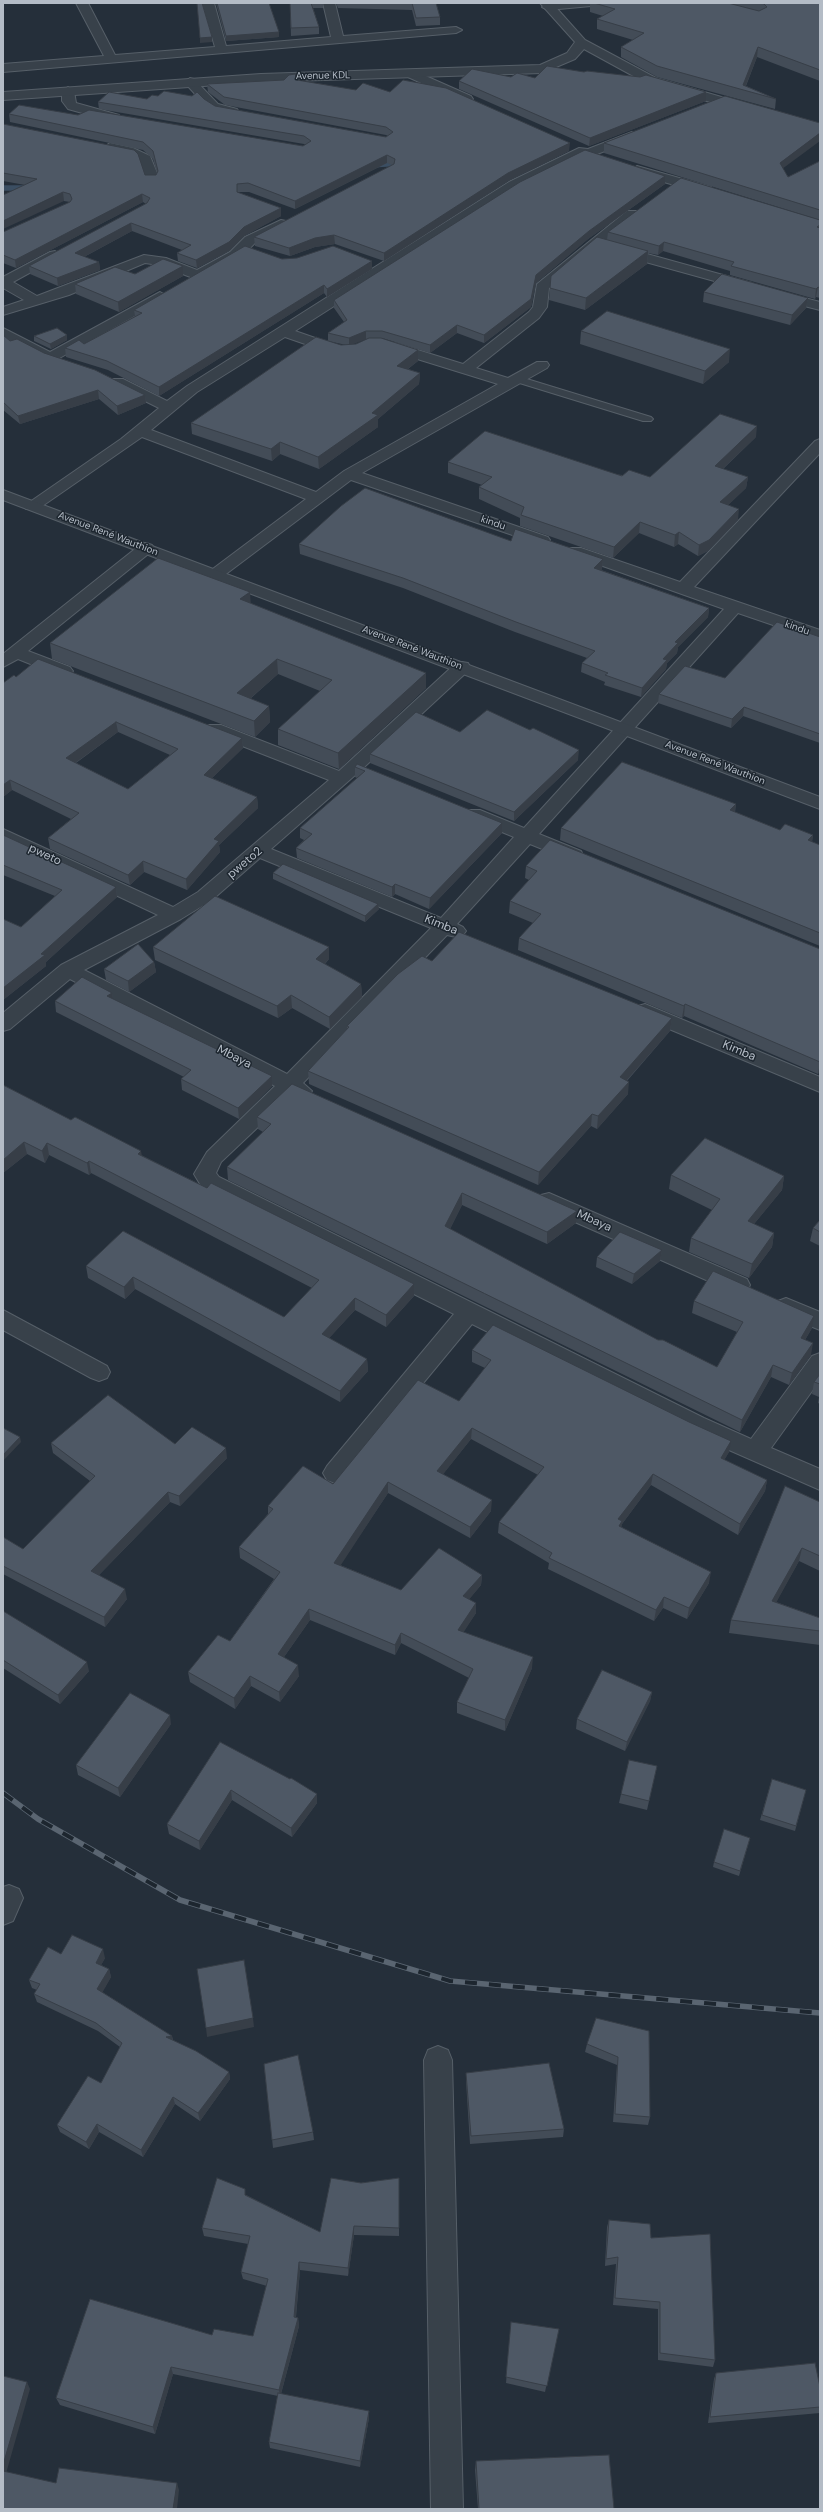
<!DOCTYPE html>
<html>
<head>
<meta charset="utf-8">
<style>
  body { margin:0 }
  #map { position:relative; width:823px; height:2512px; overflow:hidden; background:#252f3a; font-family:"DM Sans",sans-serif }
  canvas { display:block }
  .frame { position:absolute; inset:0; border:4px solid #b4bcc6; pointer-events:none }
</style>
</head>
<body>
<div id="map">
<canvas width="823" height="2512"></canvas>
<div class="frame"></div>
</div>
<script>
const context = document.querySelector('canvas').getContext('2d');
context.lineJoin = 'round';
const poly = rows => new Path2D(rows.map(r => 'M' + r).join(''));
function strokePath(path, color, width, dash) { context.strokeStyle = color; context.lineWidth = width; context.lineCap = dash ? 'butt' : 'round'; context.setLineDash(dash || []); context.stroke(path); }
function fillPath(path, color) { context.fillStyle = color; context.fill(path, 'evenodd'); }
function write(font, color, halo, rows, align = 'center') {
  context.font = font + ' "DM Sans",sans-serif'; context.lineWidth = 3; context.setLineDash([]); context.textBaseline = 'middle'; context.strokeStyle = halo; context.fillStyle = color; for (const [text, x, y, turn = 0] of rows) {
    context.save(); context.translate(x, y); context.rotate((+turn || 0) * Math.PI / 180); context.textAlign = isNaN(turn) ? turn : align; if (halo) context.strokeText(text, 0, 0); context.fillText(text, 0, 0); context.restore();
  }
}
const stream = poly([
  [371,165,402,163],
  [3,188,29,188]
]);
const service = poly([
  [517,376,651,417,653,419,651,421,643,421,513,381,513,377,517,376]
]);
const minor = poly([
  [76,3,88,3,115,55,215,47,202,3,214,3,226,46,331,37,323,3,335,3,343,36,456,27,462,30,456,33,3,72,3,64,104,56,76,3],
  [554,3,597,3,591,6,548,10,542,7,544,5,554,3],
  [412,70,471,96,473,99,467,103,463,102,408,77,408,71,412,70],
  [190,78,194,79,218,104,237,109,239,112,237,115,233,116,210,110,184,82,190,78],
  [68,87,74,91,76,103,119,115,121,118,115,122,68,109,62,101,62,91,68,87],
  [632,132,638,136,636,139,592,156,584,156,519,188,295,331,344,348,346,351,344,354,334,354,285,337,197,392,151,430,316,492,344,471,498,384,385,349,383,346,385,343,395,343,463,364,529,312,533,307,537,284,627,211,637,211,639,214,637,217,549,288,547,307,539,318,476,368,508,378,537,362,547,362,549,365,547,368,362,473,548,537,550,540,548,543,536,543,351,480,222,577,210,577,208,574,210,571,306,499,142,437,38,509,26,509,24,506,121,439,159,408,113,385,111,382,113,379,123,379,167,401,187,386,509,182,579,148,588,149,632,132],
  [110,143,133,148,150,156,157,173,156,182,146,182,140,161,125,154,106,150,104,147,110,143],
  [637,166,711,187,712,190,706,194,632,173,631,170,637,166],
  [281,220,286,221,288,224,286,227,255,243,240,258,203,278,193,278,159,265,145,263,69,295,3,315,3,307,24,300,3,288,3,277,50,252,55,251,62,255,13,282,37,296,144,255,166,258,197,270,230,252,245,237,281,220],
  [618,246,752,283,754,286,747,290,613,253,611,250,613,247,618,246],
  [778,291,820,302,820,310,773,298,771,295,773,292,778,291],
  [160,292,167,296,165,299,56,360,46,360,3,338,3,328,50,352,160,292],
  [820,439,820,453,694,587,820,630,820,641,738,613,539,834,581,851,583,855,581,859,567,859,530,844,457,924,463,927,466,931,463,935,456,937,447,935,303,1083,312,1091,309,1096,302,1098,292,1095,221,1162,216,1173,219,1177,704,1418,751,1439,812,1356,820,1353,820,1380,771,1448,820,1469,820,1490,688,1432,472,1324,343,1480,335,1483,327,1480,323,1473,327,1466,454,1314,203,1189,194,1174,207,1152,275,1086,70,979,10,1029,3,1031,3,1013,61,965,158,915,3,842,3,829,173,907,198,892,329,780,209,733,206,729,209,725,221,725,339,771,456,663,462,662,468,663,470,667,468,671,361,770,271,849,441,918,514,837,468,818,465,814,468,810,480,810,524,828,724,609,569,554,567,551,569,548,581,548,680,582,815,441,820,439],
  [260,858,431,928,287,1074,84,970,181,919,212,900,260,858],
  [146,543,152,545,154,548,152,551,28,651,70,667,73,671,70,675,58,675,18,659,3,667,3,654,140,545,146,543],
  [645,1004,820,1077,820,1092,638,1016,635,1011,638,1006,645,1004],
  [549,1193,747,1279,750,1285,747,1291,739,1293,731,1291,541,1207,538,1201,541,1195,549,1193],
  [786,1298,820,1312,820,1330,778,1313,775,1307,778,1301,786,1298],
  [3,1310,107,1366,110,1372,107,1378,99,1381,91,1378,3,1330,3,1310],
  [9,1885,19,1889,23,1898,13,1921,3,1925,3,1887,9,1885],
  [438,2046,448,2050,452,2060,463,2509,431,2509,424,2060,428,2050,438,2046]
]);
const tertiary = poly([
  [540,3,552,3,585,40,656,78,749,105,751,108,745,112,648,84,584,49,575,59,542,73,261,82,3,100,3,92,261,74,540,65,567,53,575,42,540,3],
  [3,490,820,797,820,809,3,500,3,490]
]);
const rail = poly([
  [3,1793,38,1819,180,1900,450,1981,820,2013]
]);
const wall = poly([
  [216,3,269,3,279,37,226,41],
  [290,3,323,3,323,8,313,8,319,27,319,34,291,36],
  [336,3,436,3,440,17,440,25,416,26,412,10,338,8],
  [590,3,820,3,820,81,757,57,746,86,776,99,775,109,657,77,621,57,621,47,633,40,597,29,597,19,603,16,590,12],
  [584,72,706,92,706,101,589,146,459,89,459,81,511,77,535,78],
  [297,80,569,151,508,181,384,261,335,244,315,247,290,256,255,246,254,237,392,165,387,163,295,209,249,192,237,192,281,208,281,216,244,236,229,251,197,268,178,261,177,253,182,250,132,231,84,257,99,262,100,270,58,286,30,274,29,266,146,204,143,202,16,268,3,263,3,232,70,202,64,201,25,185,3,181,3,124,145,175,156,175,157,173,153,159,143,150,10,122,9,114,78,115,303,146,306,145,304,144,99,109,98,102,147,99,158,96,204,99,215,106,386,137,388,136,386,135,225,105,208,92,207,84],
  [604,143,783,169,788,177,820,161,820,220,604,153],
  [665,176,665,184,588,239,536,283,531,307,484,343,457,333,430,353,382,338,418,361,408,369,420,373,419,384,378,419,378,427,319,469,280,454,272,461,192,434,191,423,341,345,346,345,328,341,328,333,344,322,334,308,334,300],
  [366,339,368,339,356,344,352,344],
  [820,220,820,298,816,297,815,299,730,275,730,271,663,251,658,255,648,253,647,264,585,310,549,300,550,288,607,240,608,232],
  [282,259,372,261,372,269,327,297,324,293,159,396,108,370,66,357,65,348,84,344,135,316,134,310],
  [135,274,183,276,119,312,76,294,75,284],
  [704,292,808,298,806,308,790,325,703,302],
  [581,331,729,362,703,384,580,344],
  [3,335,10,341,44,353,145,395,146,403,118,415,99,399,20,424,3,410],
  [34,336,67,340,51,349,34,341],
  [756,437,723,469,748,477,746,488,728,505,738,520,708,551,698,556,678,544,674,547,639,533,613,558,520,526,520,518,479,499,479,487,482,485,448,473,448,462,650,477],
  [511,541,603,559,602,569,601,570,709,608,708,617,678,647,677,653,667,663,666,669,641,697,604,685,605,682,581,672,582,663,587,658,515,632,403,588,300,554,299,544],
  [250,603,426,688,339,769,278,745,278,729,320,691,278,674,250,699,269,706,270,722,255,737,52,659,50,643],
  [820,637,820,743,743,716,731,728,658,703,659,694,725,678],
  [16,677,242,738,243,748,212,778,257,797,258,808,219,845,220,852,187,890,144,872,130,885,50,849,48,838,71,819,12,790,3,797],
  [118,732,170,755,128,789,76,763],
  [460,732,578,760,514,821,370,763,370,754],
  [355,767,502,823,502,833,429,909,395,894,392,897,297,858,296,848,304,840,300,838,300,828,357,778,355,777],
  [736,804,735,812,780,830,813,835,812,842,820,845,820,946,560,840,561,828],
  [3,835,116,887,117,897,46,962,46,966,3,1000,3,919,21,927,55,896,3,875],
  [526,866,820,949,820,1071,818,1074,684,1016,682,1018,518,950,519,938,533,923,509,913,510,901,529,880,525,878],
  [273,873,379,909,365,922,273,879],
  [153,947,329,959,325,964,361,984,362,997,330,1029,292,1008,278,1018,155,960],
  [432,961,672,1018,670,1031,627,1081,628,1094,597,1129,591,1126,538,1185,309,1084,308,1071,347,1029,347,1026],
  [154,962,156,972,129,992,106,980,104,969],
  [112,993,113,999,272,1086,239,1119,182,1090,181,1079,184,1077,56,1012,55,1001],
  [3,1085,71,1120,207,1188,414,1284,414,1296,386,1327,355,1310,329,1338,367,1359,368,1371,340,1402,135,1289,125,1299,88,1278,86,1266,123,1231,284,1317,312,1288,91,1173,89,1175,49,1155,45,1163,27,1154,3,1173],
  [257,1117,576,1223,547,1244,462,1205,450,1229,658,1340,717,1367,737,1332,692,1313,694,1301,812,1328,805,1340,811,1355,789,1385,771,1377,740,1432,228,1180,227,1167,263,1132,258,1129],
  [671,1175,784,1176,782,1190,754,1224,774,1233,772,1247,749,1278,689,1252,691,1238,712,1210,669,1189],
  [820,1220,820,1246,810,1241,813,1228],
  [662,1250,660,1261,632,1284,596,1267,597,1257],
  [472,1350,729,1452,724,1460,767,1480,765,1491,738,1535,651,1485,622,1524,621,1527,709,1583,687,1619,663,1608,654,1621,548,1569,549,1563,498,1533,499,1522,538,1475,471,1439,443,1474,491,1511,470,1538,388,1493,340,1565,401,1590,482,1575,481,1585,469,1599,476,1613,463,1632,532,1668,505,1731,457,1713,457,1702,469,1678,401,1643,395,1655,310,1620,284,1657,299,1676,280,1702,251,1686,235,1709,190,1682,188,1672,230,1641,274,1579,240,1558,239,1547,268,1514,268,1506,333,1484,459,1401,485,1368,472,1362],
  [820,1374,820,1404,818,1403,819,1397,812,1394,814,1382],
  [51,1443,175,1444,227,1458,180,1506,170,1502,99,1575,127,1599,105,1627,3,1574,3,1537,23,1549,90,1481,53,1453],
  [820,1502,820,1571,799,1561,776,1602,820,1618,820,1645,729,1633,731,1620],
  [3,1611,89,1671,60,1704,3,1668],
  [652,1692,650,1701,625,1751,576,1729,577,1719],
  [171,1724,120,1797,78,1775,76,1765],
  [220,1742,317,1803,292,1837,232,1800,200,1850,169,1834,167,1824],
  [657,1766,647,1810,619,1803,621,1794],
  [772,1779,806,1790,795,1831,760,1820],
  [750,1838,739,1876,713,1867,714,1862],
  [61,1954,105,1958,101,1965,109,1969,111,1977,102,1992,172,2036,173,2040,229,2072,230,2079,200,2121,175,2104,143,2157,99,2132,89,2149,60,2132,57,2125,101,2083,120,2047,98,2031,37,2002,34,1994,37,1990,32,1988,29,1980],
  [649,2031,650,2117,648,2125,613,2122,617,2065,585,2052,587,2044],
  [264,2064,313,2132,314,2140,273,2148],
  [466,2073,564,2129,563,2137,470,2144,466,2081],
  [399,2178,399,2236,354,2235,348,2276,300,2270,296,2317,298,2318,299,2326,281,2394,369,2418,360,2467,270,2448,269,2442,278,2396,173,2374,155,2434,60,2405,56,2398,212,2335,253,2336,267,2286,243,2279,241,2272,248,2244,204,2236,202,2228,246,2195,320,2232,361,2183],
  [609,2220,651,2238,715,2360,713,2367,658,2360,658,2309,613,2305,616,2264,605,2266,607,2227],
  [511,2322,557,2336,545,2392,506,2383],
  [716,2373,820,2387,820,2413,708,2423,714,2379],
  [476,2461,614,2509,478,2509,475,2470]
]);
const shadedWall = poly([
  [279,32,279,37,226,41,226,36],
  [212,37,212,42,200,43,200,38],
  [758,47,757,57,744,90,743,85],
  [706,92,706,101,589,146,590,138],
  [820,133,820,141,778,172,780,163],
  [570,143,569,151,508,181,384,261,384,253,508,173],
  [387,155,387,163,295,209,295,201],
  [665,176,665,184,588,239,536,283,531,307,484,343,484,335,536,275,589,231],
  [63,192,64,201,3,229,3,221],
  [142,194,143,202,16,268,15,260],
  [281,208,281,216,244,236,229,251,197,268,196,260,244,227],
  [131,223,132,231,76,261,75,253],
  [334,235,335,244,315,247,290,256,289,248,315,238],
  [664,242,663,251,658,255,659,246],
  [648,251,647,264,585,310,586,298],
  [372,261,372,269,327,297,327,289],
  [99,262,100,270,58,286,57,278],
  [183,266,183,276,119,312,118,302],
  [324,285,324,293,159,396,159,387],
  [818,287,816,297,815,299,816,289],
  [808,298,806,308,790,325,792,315],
  [457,325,457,333,430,353,430,345],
  [366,331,366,339,349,346,349,338],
  [67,335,67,340,51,349,50,344],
  [730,349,729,362,703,384,705,371],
  [418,350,418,361,397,377,397,366],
  [420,373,419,384,378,419,378,427,319,469,318,457],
  [98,390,99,399,20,424,18,416],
  [145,395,146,403,118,415,117,406],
  [757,426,756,437,714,477,715,466],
  [280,442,280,454,272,461,271,449],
  [748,477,746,488,719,514,720,502],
  [739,509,738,520,708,551,698,556,699,545],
  [640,522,639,533,613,558,614,547],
  [679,532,678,544,674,547,675,535],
  [603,559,602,569,594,577,594,568],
  [250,592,251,607,240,599],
  [709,608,708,617,678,647,677,653,667,663,666,669,641,697,642,688,675,642],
  [277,659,278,674,238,709,237,693],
  [426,673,426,688,339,769,338,753],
  [269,706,270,722,255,737,254,721],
  [744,707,743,716,731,728,732,719],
  [116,722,118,732,68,768,66,758],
  [242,738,243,748,205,785,204,775],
  [579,750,578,760,514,821,514,812],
  [10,780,12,790,3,797,3,785],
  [257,797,258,808,219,845,220,852,187,890,186,879,214,839],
  [736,804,734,816,730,810],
  [502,823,502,833,429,909,430,898],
  [813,835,811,847,808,840],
  [143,861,144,872,130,885,128,875],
  [395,884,395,894,392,897,392,887],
  [116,887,117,897,46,962,46,966,3,1000,3,988],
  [378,904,379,909,365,922,365,916],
  [329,947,329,959,317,972,316,959],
  [154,962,156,972,129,992,128,981],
  [361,984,362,997,330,1029,329,1017],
  [112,993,114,1004,107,996],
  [291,995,292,1008,278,1018,277,1006],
  [685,1004,684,1016,682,1018,684,1006],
  [672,1018,670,1031,618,1090,620,1077],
  [820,1062,820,1071,818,1074],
  [272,1076,272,1086,239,1119,238,1108],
  [629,1082,628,1094,597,1129,598,1116],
  [592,1114,591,1126,538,1185,539,1172],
  [24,1142,27,1154,3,1173,3,1160],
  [47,1143,49,1155,45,1163,42,1151],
  [141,1151,143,1162,138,1154],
  [89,1161,91,1173,89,1175,87,1163],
  [784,1176,782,1190,745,1235,748,1221],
  [462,1193,462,1205,445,1239,445,1226],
  [577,1211,576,1223,547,1244,547,1232],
  [774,1233,772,1247,749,1278,752,1264],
  [662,1250,660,1261,632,1284,634,1274],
  [133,1277,135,1289,125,1299,124,1287],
  [414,1284,414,1296,386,1327,386,1315],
  [355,1298,355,1310,322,1346,322,1334],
  [814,1316,812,1328,799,1350,801,1338],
  [813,1343,811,1355,789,1385,792,1373],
  [367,1359,368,1371,340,1402,340,1391],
  [773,1365,771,1377,740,1432,742,1420],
  [472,1428,471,1439,437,1482,437,1471],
  [20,1437,21,1442,3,1461,3,1455],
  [731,1441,729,1452,719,1469,721,1458],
  [226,1448,227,1458,180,1506,179,1496],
  [653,1474,651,1485,622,1524,621,1532,618,1537,618,1519],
  [767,1480,765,1491,738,1535,740,1524],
  [388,1482,388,1493,335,1574,334,1563],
  [168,1492,170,1502,93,1581,91,1571],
  [492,1500,491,1511,470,1538,470,1527],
  [802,1548,799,1561,770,1614,772,1601],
  [711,1572,709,1583,687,1619,689,1608],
  [482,1575,481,1585,463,1607,463,1596],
  [125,1589,127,1599,105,1627,104,1617],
  [664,1597,663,1608,654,1621,656,1610],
  [476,1603,476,1613,458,1641,458,1630],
  [309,1609,310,1620,279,1664,278,1654],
  [401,1633,401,1643,395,1655,395,1645],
  [533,1657,532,1668,505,1731,505,1720],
  [87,1662,89,1671,60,1704,58,1695],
  [298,1665,299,1676,280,1702,279,1692],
  [250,1676,251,1686,235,1709,234,1698],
  [652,1692,650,1701,625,1751,627,1742],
  [170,1715,171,1724,120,1797,118,1788],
  [231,1790,232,1800,200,1850,199,1841],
  [317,1794,317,1803,292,1837,291,1828],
  [103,1949,105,1958,98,1971,96,1963],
  [109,1969,111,1977,100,1997,97,1989],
  [253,2018,254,2027,207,2037,206,2028],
  [172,2036,173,2044,166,2037],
  [229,2072,230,2079,200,2121,198,2113],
  [173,2097,175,2104,143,2157,141,2150],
  [97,2124,99,2132,89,2149,86,2142],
  [354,2226,354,2235,348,2276,348,2268],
  [299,2262,300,2270,295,2325,294,2317],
  [298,2318,299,2326,280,2397,279,2390],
  [171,2367,173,2374,155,2434,153,2427],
  [27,2382,30,2389,5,2477,3,2474,3,2465],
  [369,2411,369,2418,360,2467,360,2461],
  [177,2483,179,2490,177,2509,173,2509]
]);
const building = poly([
  [197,3,202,3,212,37,200,38,197,3],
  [217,3,269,3,279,32,226,36,217,3],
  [290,3,311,3,319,27,291,28,290,3],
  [412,3,436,3,440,17,416,18,412,3],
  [594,3,728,3,759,11,767,7,764,4,762,3,820,3,820,70,758,47,743,85,776,99,657,66,621,47,644,33,597,19,615,9,594,3],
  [547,66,584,72,587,71,640,77,646,75,706,92,590,138,459,81,472,69,511,77,517,73,535,78,547,66],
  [295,74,297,80,356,90,363,83,390,92,403,80,446,88,570,143,508,173,384,253,334,235,315,238,289,248,254,237,394,164,395,159,387,155,295,201,248,183,237,184,237,192,281,208,244,227,229,242,196,260,177,253,191,245,131,223,75,253,99,262,57,278,29,266,147,203,150,198,142,194,15,260,3,255,3,232,70,202,72,199,70,194,63,192,3,221,3,195,37,179,3,173,3,124,134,150,138,154,145,175,156,175,158,171,153,151,143,142,9,114,19,105,78,115,89,110,303,146,311,141,304,136,98,102,109,92,147,99,152,95,158,96,164,91,192,96,197,92,204,99,215,106,386,137,393,132,386,127,224,97,207,84,284,80,289,75,295,74],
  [725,96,820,123,820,133,780,163,788,177,820,161,820,210,604,143,725,96],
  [585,150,665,176,589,231,536,275,531,299,484,335,457,325,430,345,382,331,366,331,349,338,328,333,347,320,334,300,520,182,585,150],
  [681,178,820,220,820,225,817,227,820,228,820,288,818,287,816,289,731,266,734,262,664,242,659,246,608,232,681,178],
  [597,237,648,251,586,298,550,288,551,276,597,237],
  [245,246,282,259,297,258,333,246,372,261,327,289,324,285,159,387,107,361,65,348,79,340,84,344,142,313,134,310,245,246],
  [163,259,183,266,118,302,75,284,115,267,135,274,163,259],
  [722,274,808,298,792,315,704,292,722,274],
  [607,311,730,349,705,371,581,331,607,311],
  [57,328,67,335,50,344,34,336,57,328],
  [3,335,10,341,17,339,44,353,95,370,145,395,117,406,98,390,18,416,3,402,3,335],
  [316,337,341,345,356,344,369,338,381,338,418,350,397,366,420,373,372,413,378,415,318,457,280,442,271,449,191,423,316,337],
  [720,414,757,426,715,466,748,477,720,502,739,509,709,540,699,545,679,532,675,535,640,522,614,547,521,515,524,507,479,487,492,477,448,462,485,431,622,476,629,470,650,477,720,414],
  [365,488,511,541,515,529,603,559,594,568,709,608,675,642,678,643,663,659,667,660,642,688,605,675,608,673,582,663,595,651,516,622,403,578,299,544,341,506,365,488],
  [158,558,250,592,240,599,426,673,338,753,278,729,332,680,277,659,237,693,269,706,254,721,50,643,158,558],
  [777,622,820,637,820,734,744,707,732,719,659,694,685,666,725,678,777,622],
  [38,659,242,738,204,775,257,797,214,839,219,841,186,879,143,861,128,875,48,838,79,813,10,780,3,785,3,683,14,675,16,677,38,659],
  [116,722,178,749,128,789,66,758,116,722],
  [487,710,530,730,533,728,579,750,514,812,370,754,416,712,460,732,487,710],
  [622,762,736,804,730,810,780,830,785,824,813,835,808,840,820,845,820,933,561,828,622,762],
  [357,764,502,823,430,898,395,884,392,887,296,848,312,834,300,828,365,771,355,767,357,764],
  [3,835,116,887,41,954,45,955,3,988,3,919,21,927,62,890,3,865,3,835],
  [550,840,820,949,820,1062,685,1004,684,1006,519,938,541,914,510,901,537,871,526,866,550,840],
  [283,864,378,904,365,916,273,873,283,864],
  [215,896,329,947,316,959,361,984,329,1017,291,995,277,1006,153,947,215,896],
  [459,932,672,1018,620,1077,629,1082,598,1116,592,1114,539,1172,308,1071,349,1027,347,1026,398,974,422,956,432,961,459,932],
  [138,944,154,962,128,981,104,969,138,944],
  [82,977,112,993,107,996,272,1076,238,1108,181,1079,191,1070,55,1001,82,977],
  [292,1084,577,1211,547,1232,462,1193,445,1226,658,1340,663,1340,717,1367,743,1322,694,1301,713,1271,814,1316,801,1338,813,1343,792,1373,773,1365,742,1420,227,1167,271,1124,257,1117,292,1084],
  [3,1085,71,1120,75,1117,141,1151,138,1154,207,1188,211,1183,414,1284,386,1315,355,1298,322,1334,367,1359,340,1391,133,1277,124,1287,86,1266,123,1231,284,1317,319,1280,89,1161,87,1163,47,1143,42,1151,24,1142,3,1160,3,1085],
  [705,1138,784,1176,748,1221,774,1233,752,1264,691,1238,720,1199,671,1175,705,1138],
  [820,1220,820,1232,813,1228,820,1220],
  [620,1232,662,1250,634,1274,597,1257,620,1232],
  [493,1325,689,1422,731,1441,721,1458,767,1480,740,1524,653,1474,618,1519,622,1521,619,1526,711,1572,689,1608,664,1597,656,1610,549,1558,552,1553,499,1522,544,1467,472,1428,437,1471,492,1500,470,1527,388,1482,334,1563,401,1590,439,1548,482,1575,463,1596,476,1603,458,1630,533,1657,505,1720,457,1702,473,1669,401,1633,395,1645,309,1609,278,1654,298,1665,279,1692,250,1676,234,1698,188,1672,218,1635,230,1641,280,1572,239,1547,273,1509,268,1506,303,1466,333,1484,418,1380,459,1401,491,1360,472,1350,493,1325],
  [820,1374,820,1384,814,1382,820,1374],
  [108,1395,175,1444,192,1427,226,1448,179,1496,168,1492,91,1571,125,1589,104,1617,3,1566,3,1537,23,1549,95,1476,51,1443,108,1395],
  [3,1428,20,1437,3,1455,3,1428],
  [785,1486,820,1502,820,1556,802,1548,772,1601,820,1618,820,1631,731,1620,785,1486],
  [3,1611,87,1662,58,1695,3,1660,3,1611],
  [602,1670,652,1692,627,1742,577,1719,602,1670],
  [130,1693,170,1715,118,1788,76,1765,130,1693],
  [220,1742,290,1779,291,1778,317,1794,291,1828,231,1790,199,1841,167,1824,220,1742],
  [629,1760,657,1766,649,1801,621,1794,629,1760],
  [772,1779,806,1790,796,1826,762,1815,772,1779],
  [724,1829,750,1838,740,1871,714,1862,724,1829],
  [72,1935,103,1949,96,1963,109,1969,97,1989,172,2036,166,2037,196,2051,229,2072,198,2113,173,2097,141,2150,97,2124,86,2142,57,2125,88,2076,101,2083,122,2043,96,2023,34,1994,40,1984,29,1980,48,1947,61,1954,72,1935],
  [244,1960,253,2018,206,2028,197,1969,244,1960],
  [596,2018,649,2031,650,2117,615,2114,618,2057,587,2044,596,2018],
  [298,2055,313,2132,272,2140,264,2064,298,2055],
  [549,2063,564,2129,471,2136,466,2073,549,2063],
  [217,2178,245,2189,245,2195,320,2232,331,2178,361,2183,399,2178,399,2228,354,2226,348,2268,299,2262,294,2317,298,2318,279,2390,171,2367,153,2427,56,2398,90,2299,212,2335,214,2329,253,2336,268,2279,241,2272,250,2236,202,2228,217,2178],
  [609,2220,650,2224,651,2238,710,2234,715,2360,660,2353,660,2302,615,2298,618,2257,606,2259,609,2220],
  [511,2322,559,2329,547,2386,506,2377,511,2322],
  [815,2363,820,2387,820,2407,710,2417,716,2373,815,2363],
  [3,2376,27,2382,3,2465,3,2376],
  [278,2393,369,2411,360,2461,269,2442,278,2393],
  [609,2455,614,2509,479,2509,476,2461,609,2455],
  [59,2468,177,2483,173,2509,3,2509,3,2471,56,2483,59,2468]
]);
const farStreetnames = [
  ["Avenue KDL",323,76,-1],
  ["kindu",493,523,19],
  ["Avenue René Wauthion",108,534,21],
  ["kindu",797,628,19],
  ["Avenue René Wauthion",412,648,21],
  ["Avenue René Wauthion",715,763,21]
];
const streetNames = [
  ["pweto",45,855,25],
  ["pweto2",245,863,-40],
  ["Kimba",441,925,22],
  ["Kimba",739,1051,23],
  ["Mbaya",234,1057,27],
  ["Mbaya",594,1221,24]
];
strokePath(stream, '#3b4e62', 5.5);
strokePath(service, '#565f68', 2);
strokePath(minor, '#565f68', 2);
strokePath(tertiary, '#565f68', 2);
fillPath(service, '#38414a');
fillPath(minor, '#38414a');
fillPath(tertiary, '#38414a');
strokePath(rail, '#5a6571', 5.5);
strokePath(rail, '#1d262f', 4, [12]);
fillPath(wall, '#434c57');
fillPath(shadedWall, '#373e47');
fillPath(building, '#4e5865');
strokePath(building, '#373e47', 1);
write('10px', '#b4bcc6', '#1d262f', farStreetnames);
write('12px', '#b4bcc6', '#1d262f', streetNames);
</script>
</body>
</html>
